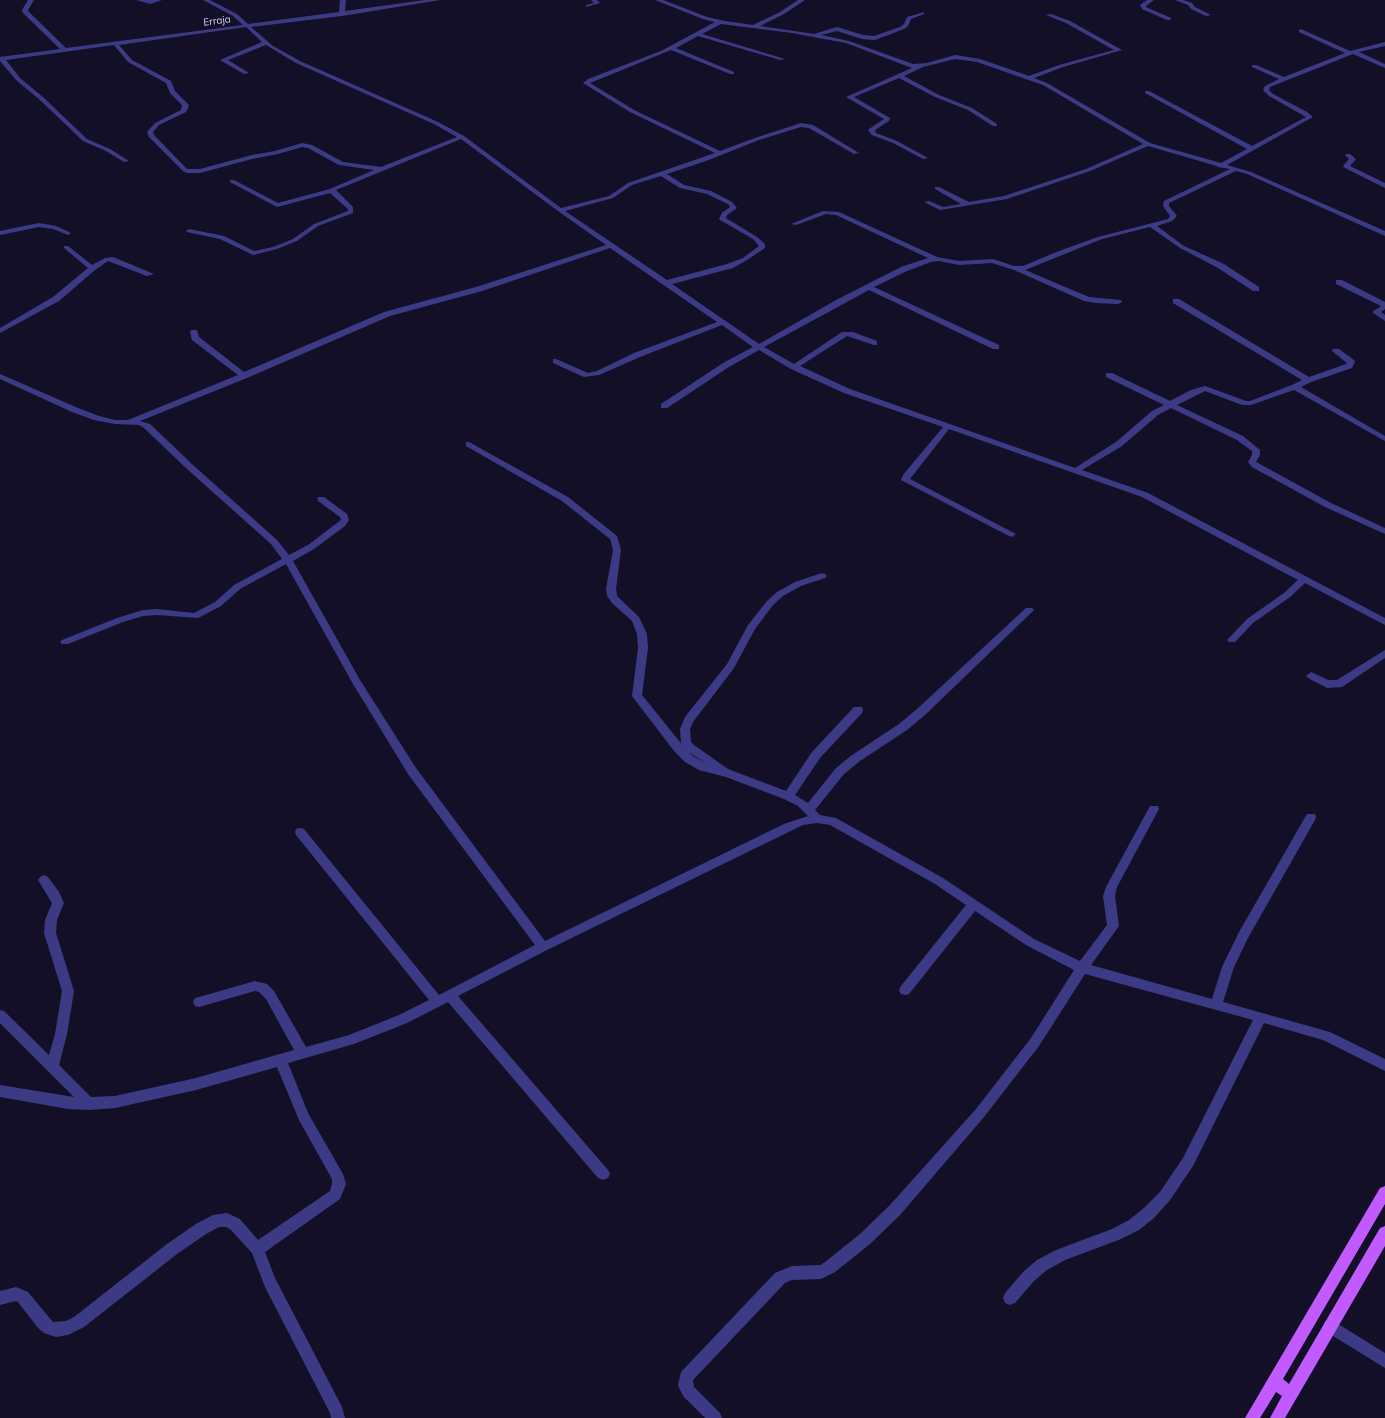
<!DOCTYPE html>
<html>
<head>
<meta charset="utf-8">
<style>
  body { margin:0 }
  canvas { display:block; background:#130f26 }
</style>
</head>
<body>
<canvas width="1385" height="1418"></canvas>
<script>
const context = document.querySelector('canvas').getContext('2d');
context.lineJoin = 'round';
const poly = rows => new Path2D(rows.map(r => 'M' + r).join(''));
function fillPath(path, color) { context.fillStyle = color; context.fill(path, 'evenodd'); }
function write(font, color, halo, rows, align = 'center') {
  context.font = font + ' Mulish,sans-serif'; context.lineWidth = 3; context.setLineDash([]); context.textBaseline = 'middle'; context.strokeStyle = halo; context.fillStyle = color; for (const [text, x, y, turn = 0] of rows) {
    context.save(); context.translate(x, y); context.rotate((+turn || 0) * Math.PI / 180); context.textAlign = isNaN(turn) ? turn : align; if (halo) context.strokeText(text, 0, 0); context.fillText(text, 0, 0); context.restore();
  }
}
const minor = poly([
  [28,0,34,0,28,10,29,12,66,48,243,25,233,16,203,0,210,0,237,14,248,24,339,12,340,0,346,0,345,11,425,0,440,0,342,16,251,27,273,46,300,61,438,122,464,136,561,208,609,196,628,183,715,153,630,112,583,83,588,79,661,51,715,22,703,19,655,0,663,0,707,17,725,21,753,25,780,12,798,0,805,0,784,14,760,26,814,34,837,27,863,35,874,36,900,27,904,24,907,17,924,12,924,14,911,19,908,26,904,29,875,40,862,39,837,31,821,35,849,41,913,64,927,63,955,55,980,59,1029,76,1059,65,1114,50,1066,23,1046,15,1051,14,1070,21,1122,50,1063,67,1034,78,1047,83,1150,143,1221,163,1247,149,1145,93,1145,91,1149,91,1252,146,1306,117,1269,96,1263,90,1265,86,1279,79,1252,67,1252,65,1256,65,1284,77,1345,53,1299,32,1299,30,1301,29,1350,51,1385,42,1385,46,1359,52,1385,64,1385,68,1353,54,1270,87,1269,90,1273,94,1307,112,1313,117,1227,165,1251,172,1385,231,1385,236,1247,174,1236,171,1169,203,1169,206,1177,216,1172,221,1157,226,1184,246,1224,264,1259,287,1259,291,1253,291,1218,268,1180,248,1150,227,1102,239,1025,270,1089,297,1121,300,1122,302,1118,304,1096,303,1084,301,1014,270,992,263,959,265,939,261,931,262,907,271,874,287,999,345,999,349,993,349,869,290,764,347,794,364,842,332,853,332,877,341,877,345,874,345,847,336,800,366,850,389,1075,468,1116,442,1152,411,1164,405,1106,377,1106,373,1112,373,1170,401,1191,390,1205,386,1246,401,1250,401,1292,385,1302,380,1173,303,1173,299,1179,299,1309,377,1346,364,1347,363,1332,351,1333,349,1339,349,1354,360,1355,362,1352,368,1311,382,1301,387,1385,436,1385,441,1294,390,1251,405,1242,405,1205,391,1177,405,1243,436,1260,450,1260,455,1256,462,1258,463,1331,503,1385,528,1385,534,1325,507,1252,467,1248,462,1252,455,1252,451,1237,440,1171,408,1158,415,1122,446,1082,470,1148,493,1385,618,1385,625,1305,583,1290,597,1253,623,1235,642,1229,642,1227,640,1229,638,1247,619,1284,593,1298,580,1142,497,949,429,910,479,1016,534,1012,537,1009,536,901,480,903,475,943,427,844,393,791,369,759,350,729,367,667,408,661,408,661,404,723,363,753,347,722,325,640,357,599,375,584,377,553,363,553,359,556,359,588,373,597,371,634,353,717,322,610,248,482,291,390,316,247,378,140,421,150,424,193,465,277,540,289,555,308,545,341,520,340,517,318,501,317,499,318,497,324,497,347,514,349,520,345,526,314,549,293,561,360,680,416,768,545,941,784,824,808,816,798,806,784,799,726,777,699,770,685,762,674,751,632,696,638,648,637,634,632,621,612,603,607,596,606,589,613,550,610,539,562,501,466,446,466,442,469,442,568,497,617,536,621,550,616,589,617,596,639,617,647,634,648,648,642,695,684,747,681,743,680,729,685,717,727,664,748,625,767,601,777,592,795,582,822,573,825,574,827,576,825,578,801,586,783,596,773,605,755,629,734,668,693,722,690,729,691,742,694,745,728,769,786,791,812,752,854,707,862,707,863,710,862,713,820,758,795,795,808,803,836,768,852,755,899,724,917,709,1026,608,1032,608,1034,610,1032,612,925,715,907,730,860,761,844,774,815,810,820,815,836,818,943,878,1034,939,1080,961,1107,925,1103,896,1106,887,1150,806,1158,806,1159,809,1117,887,1115,896,1119,926,1091,965,1212,999,1222,967,1239,932,1307,814,1315,814,1316,817,1315,820,1248,938,1234,967,1223,1002,1330,1032,1385,1059,1385,1071,1323,1040,1264,1023,1193,1166,1170,1200,1154,1218,1139,1230,1121,1239,1065,1260,1047,1270,1034,1281,1015,1303,1010,1305,1005,1303,1003,1298,1005,1293,1024,1271,1037,1260,1056,1250,1112,1229,1129,1220,1144,1208,1160,1192,1183,1158,1253,1020,1085,974,1039,1046,984,1117,900,1215,870,1244,835,1272,821,1279,792,1280,785,1283,693,1380,694,1387,720,1413,722,1418,705,1418,684,1397,680,1390,678,1385,681,1372,775,1273,792,1266,820,1265,825,1262,860,1234,890,1205,976,1109,1031,1038,1074,970,1026,945,975,911,909,994,905,995,901,994,899,990,901,986,966,905,935,884,830,825,817,823,803,825,547,950,458,996,608,1170,610,1174,608,1178,603,1180,598,1178,448,1002,407,1023,354,1044,288,1063,308,1113,343,1174,346,1184,340,1199,265,1252,275,1278,342,1407,345,1418,331,1418,330,1413,265,1287,252,1253,230,1229,226,1227,219,1227,206,1234,177,1254,84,1327,68,1335,56,1337,44,1333,38,1328,18,1302,16,1301,0,1305,0,1291,16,1287,28,1292,53,1322,66,1321,74,1317,167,1244,196,1224,213,1215,227,1213,240,1219,258,1240,330,1191,332,1184,332,1179,299,1120,277,1067,196,1090,115,1108,90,1110,68,1109,0,1097,0,1085,74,1097,0,1023,0,1010,4,1011,49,1055,55,1034,62,991,44,933,45,920,52,903,38,880,40,877,44,875,48,877,59,892,64,903,57,920,56,933,74,991,67,1034,59,1065,91,1097,115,1096,196,1078,294,1050,266,999,259,992,255,991,199,1007,195,1006,193,1002,195,998,199,997,255,981,267,984,274,991,306,1047,349,1035,399,1015,429,1000,296,835,295,832,296,829,300,828,304,829,439,995,535,945,408,774,353,684,286,564,240,589,221,606,198,618,157,615,143,616,123,622,68,644,62,644,60,642,62,640,117,618,143,610,157,609,194,613,215,602,234,585,282,559,271,544,187,469,144,428,139,425,115,424,94,420,72,412,0,379,0,374,78,408,99,416,115,420,128,420,238,375,192,340,190,332,191,330,197,330,199,337,244,372,384,312,476,287,606,245,558,211,461,139,336,190,353,207,353,213,318,226,297,241,277,249,253,255,220,239,187,232,186,231,189,229,224,236,254,251,273,247,293,239,314,224,348,211,348,209,330,193,277,207,230,182,230,180,234,180,278,203,330,189,374,170,339,165,308,148,302,147,278,154,252,159,200,173,187,173,183,171,149,137,147,132,155,123,181,110,182,105,170,93,166,83,128,62,114,45,6,60,20,78,44,98,87,139,110,149,129,161,124,162,106,151,83,141,40,100,16,80,0,61,0,57,60,49,23,13,22,10,28,0],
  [721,24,792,33,846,43,912,68,846,97,884,119,869,129,868,130,872,135,893,143,923,159,928,158,897,141,876,133,875,130,889,121,890,118,854,97,899,78,935,97,968,110,993,126,997,126,997,124,972,108,939,95,904,76,923,67,955,59,977,62,1043,85,1143,144,1086,169,1004,196,969,202,939,187,935,187,935,189,961,204,943,207,929,201,924,202,940,210,1007,199,1090,171,1148,146,1217,166,1218,167,1230,169,1164,201,1163,206,1170,216,1168,219,1098,237,1059,251,1023,266,1014,266,993,259,959,261,937,257,839,212,823,211,791,224,796,225,826,214,836,215,928,258,901,267,838,299,759,344,672,284,733,268,747,260,765,248,765,244,757,237,726,218,727,215,737,208,732,202,711,191,684,185,667,174,706,161,759,140,801,127,809,128,854,154,859,153,813,125,801,123,755,138,720,151,634,110,590,83,671,50,730,74,734,74,734,72,676,48,698,36,780,60,785,59,702,34,721,24],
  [246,27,262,42,220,60,244,74,249,73,228,60,266,45,296,63,434,124,457,137,381,167,343,162,312,145,302,143,275,151,252,155,200,169,187,169,154,135,153,132,159,125,186,112,189,106,188,104,175,91,171,81,132,60,119,45,246,27],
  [661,176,680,188,707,194,728,204,730,207,722,213,719,219,720,220,753,239,759,246,743,258,727,264,667,280,565,211,613,198,632,185,661,176],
  [689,752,706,764,693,756,689,752],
  [136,0,162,0,150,4,136,0],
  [591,0,597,0,600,3,586,7,586,5,594,3,591,0],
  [1147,0,1154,0,1146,6,1146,7,1171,18,1171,20,1167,20,1142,9,1140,5,1147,0],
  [1175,0,1183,0,1192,3,1195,7,1211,15,1206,16,1191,9,1188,5,1175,0],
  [1346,154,1350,154,1356,159,1350,166,1385,183,1385,188,1345,168,1343,166,1349,159,1345,155,1346,154],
  [39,223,56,226,71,233,68,235,53,229,39,227,0,235,0,231,39,223],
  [64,246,68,246,92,265,105,258,113,257,154,274,147,276,108,261,95,270,59,301,0,333,0,328,53,297,88,268,64,248,64,246],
  [1336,280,1342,280,1385,302,1385,309,1381,312,1385,315,1385,321,1372,312,1381,306,1336,284,1336,280],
  [1385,650,1385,658,1342,687,1327,688,1308,678,1306,676,1311,672,1328,680,1337,680,1385,650],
  [1330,1319,1385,1353,1385,1368,1325,1331,1323,1326,1325,1321,1330,1319]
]);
const major = poly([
  [1385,1186,1385,1204,1283,1379,1289,1384,1380,1228,1385,1226,1385,1246,1285,1418,1270,1418,1282,1396,1276,1392,1260,1418,1245,1418,1380,1188,1385,1186]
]);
const farStreetnames = [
  ["Erraja",217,21,-7]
];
fillPath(minor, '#3d3a85');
fillPath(major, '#c25bff');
write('10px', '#d9d4ff', '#130f26', farStreetnames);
</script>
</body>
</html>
